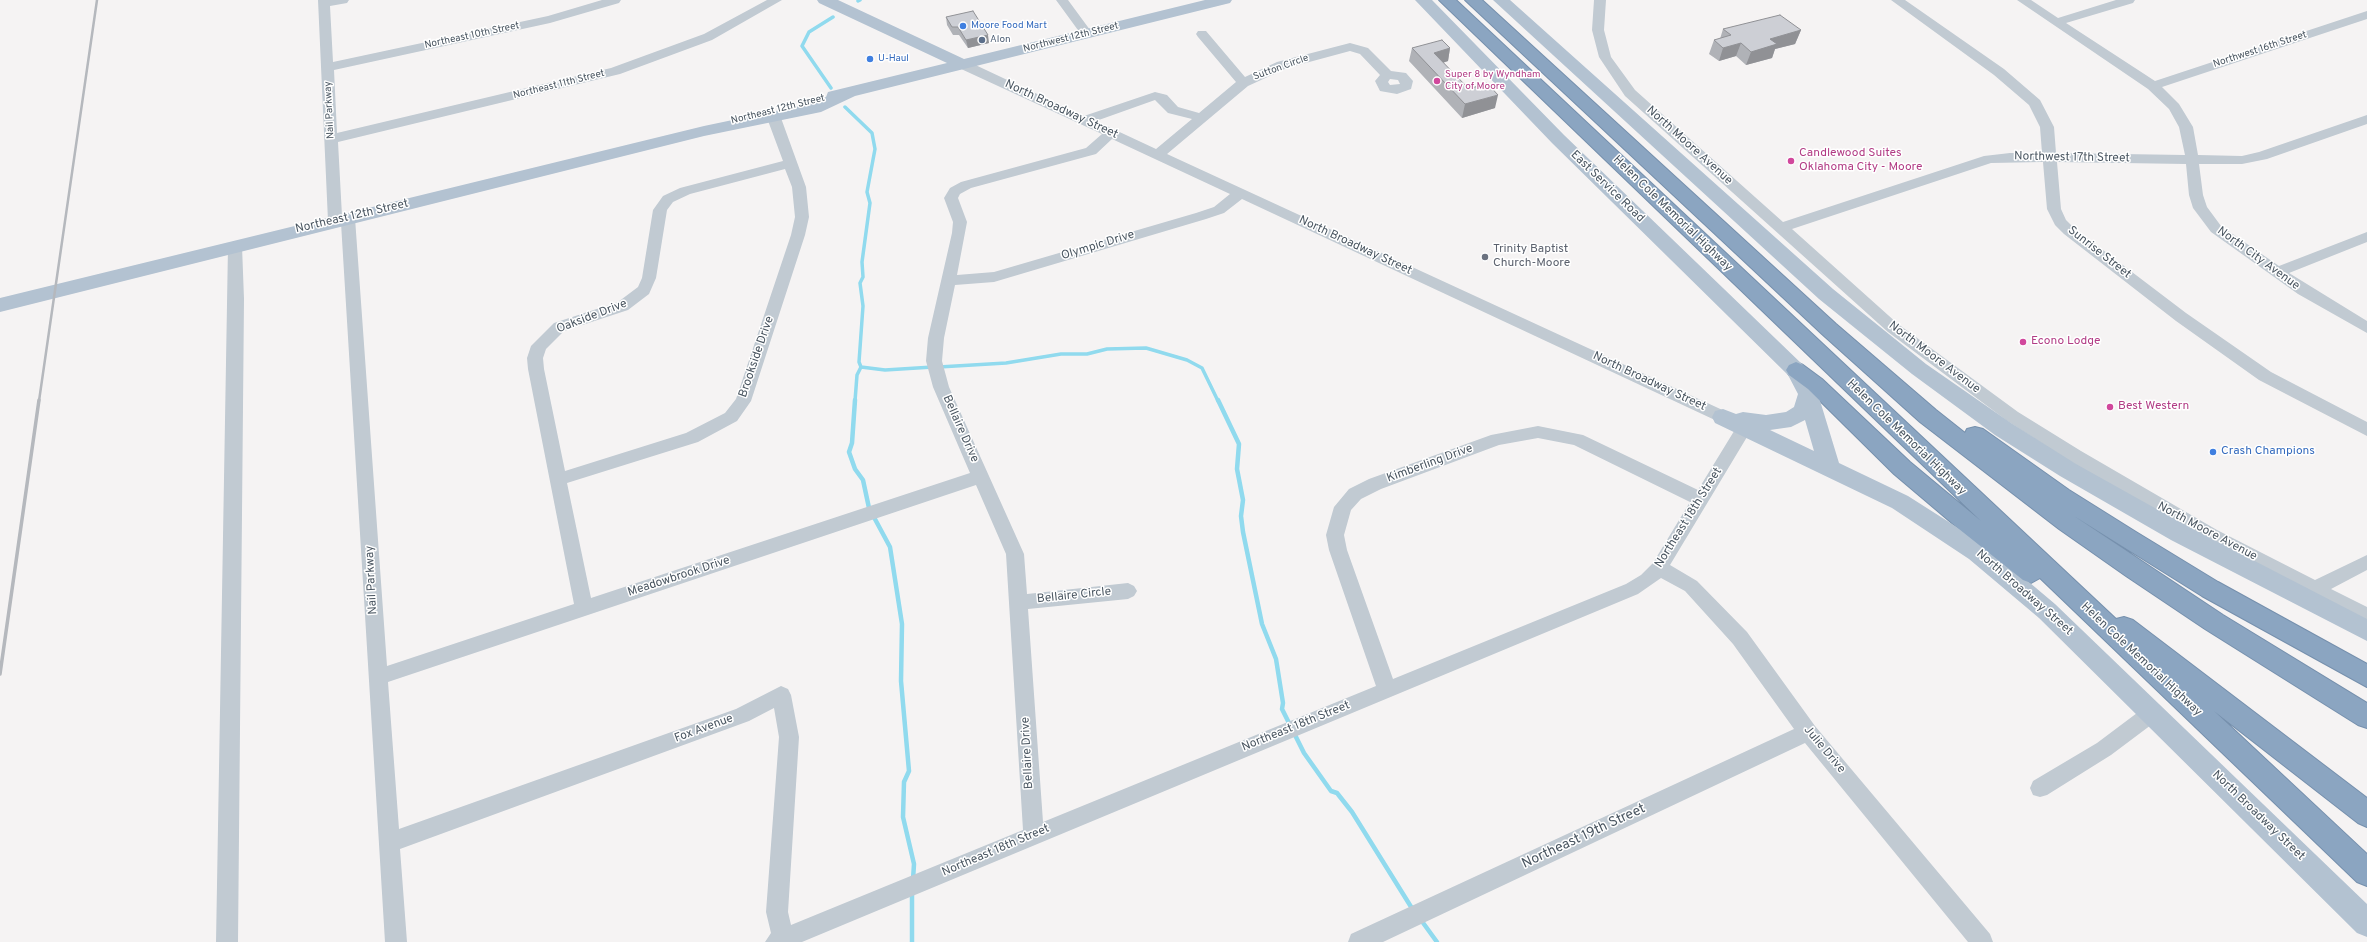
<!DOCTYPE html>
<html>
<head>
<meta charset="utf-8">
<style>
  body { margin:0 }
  canvas { display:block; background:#f5f3f3 }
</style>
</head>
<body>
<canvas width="2367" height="942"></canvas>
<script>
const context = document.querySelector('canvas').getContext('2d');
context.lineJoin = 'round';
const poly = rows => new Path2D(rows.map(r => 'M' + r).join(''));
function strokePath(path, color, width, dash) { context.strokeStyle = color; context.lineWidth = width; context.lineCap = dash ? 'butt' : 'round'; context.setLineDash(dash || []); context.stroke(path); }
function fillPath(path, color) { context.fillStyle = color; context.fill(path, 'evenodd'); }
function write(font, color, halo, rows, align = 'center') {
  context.font = font + ' Overpass,sans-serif'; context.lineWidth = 3; context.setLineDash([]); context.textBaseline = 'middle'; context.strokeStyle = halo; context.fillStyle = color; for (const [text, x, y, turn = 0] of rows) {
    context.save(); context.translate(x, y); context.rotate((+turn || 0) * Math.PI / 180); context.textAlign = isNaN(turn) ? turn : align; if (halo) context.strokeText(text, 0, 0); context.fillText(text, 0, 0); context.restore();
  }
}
const streamFar1 = poly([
  [858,1,860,0],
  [831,88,802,46,809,32,833,17],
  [845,107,872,133,875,149,867,192,870,203,862,262,863,277,860,283,863,306,859,362,861,367],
  [861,367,885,370,933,367],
  [939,367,1006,363,1061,354,1087,354,1107,349,1146,348,1187,360,1202,368,1218,401],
  [855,401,857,375,861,367]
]);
const stream = poly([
  [855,400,852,443,849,452,855,469,863,480,869,508,890,547,902,624,901,681,909,771,904,782,903,817,914,864,913,880],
  [1218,400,1239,444,1237,469,1243,500,1241,516,1243,532,1262,624,1276,659,1283,703,1282,709,1291,727],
  [1294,733,1304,753,1331,791,1337,793,1352,812,1413,910],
  [912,893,912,942],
  [1421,920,1437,942]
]);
const minor = poly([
  [318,0,349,0,347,3,330,6,333,62,548,16,602,0,621,0,619,3,550,23,334,70,337,133,611,68,704,34,767,0,782,0,712,40,620,74,338,142,342,216,348,213,355,218,387,666,574,604,528,369,527,358,531,346,554,323,618,302,638,287,642,278,653,210,663,196,680,188,783,161,767,118,769,115,779,115,781,118,806,187,809,217,805,235,751,401,737,421,698,442,567,483,591,598,970,473,933,387,926,361,928,338,952,233,953,222,944,198,950,188,961,182,1086,148,1102,134,959,68,958,65,959,62,969,62,1084,116,1155,92,1167,95,1178,107,1199,113,1236,82,1198,37,1196,34,1198,31,1206,31,1245,77,1277,62,1350,43,1368,48,1391,71,1406,73,1413,81,1411,89,1397,94,1380,91,1375,81,1380,75,1360,54,1350,51,1287,68,1248,86,1167,154,1729,413,1731,417,1729,421,1723,423,1717,421,1242,199,1224,213,1206,219,994,282,955,285,944,338,942,361,949,387,1024,554,1027,594,1128,583,1134,586,1137,591,1134,596,1128,599,1028,609,1043,822,1376,686,1329,550,1326,535,1334,507,1349,489,1369,479,1491,435,1538,426,1583,435,1698,490,1739,423,1745,421,1751,423,1753,427,1670,565,1697,581,1747,632,1815,726,1990,934,1993,942,1968,942,1805,743,1383,942,1348,942,1351,934,1794,729,1733,644,1685,591,1661,578,1638,594,802,942,765,942,771,933,766,912,779,737,774,708,749,721,400,849,407,942,385,942,341,223,335,226,328,221,318,0],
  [1390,79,1398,80,1400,84,1390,85,1388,82,1390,79],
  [1155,100,1168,113,1192,119,1156,149,1096,121,1155,100],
  [1112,139,1230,194,1214,207,1196,213,994,272,957,275,967,222,958,198,960,194,971,188,1096,154,1112,139],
  [785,169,792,187,795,217,791,235,736,399,725,413,686,433,565,471,544,369,543,358,546,349,564,331,628,310,649,294,656,278,667,210,673,202,690,194,785,169],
  [1538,438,1574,445,1690,502,1653,563,1641,575,1626,584,1393,679,1347,550,1344,535,1351,510,1361,499,1381,489,1499,445,1538,438],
  [976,485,1006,554,1023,830,791,925,788,912,799,737,791,695,788,689,781,686,736,709,399,829,388,682,976,485],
  [1056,0,1068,0,1093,34,1091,37,1083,37,1056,0],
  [1594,0,1606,0,1604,30,1611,57,1635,90,1783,222,1984,156,2010,153,2042,153,2040,127,2029,105,1994,75,1891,0,1905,0,2004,69,2040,100,2054,127,2056,153,2185,155,2179,127,2169,109,2148,89,2017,0,2031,0,2058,18,2116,0,2135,0,2133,3,2066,23,2155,81,2367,11,2367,19,2162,87,2179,104,2193,127,2198,155,2242,156,2259,152,2367,115,2367,124,2267,159,2242,164,2199,164,2203,195,2207,207,2221,226,2279,266,2367,232,2367,242,2289,273,2367,321,2367,333,2298,294,2211,232,2193,208,2189,195,2186,164,2057,162,2061,209,2066,220,2074,228,2186,313,2271,372,2367,422,2367,436,2259,380,2176,321,2064,234,2055,225,2047,209,2043,162,1991,163,1792,229,1898,324,2018,412,2081,451,2217,530,2315,580,2367,555,2367,570,2331,589,2367,607,2367,624,2205,540,2069,461,2006,420,1888,332,1625,96,1599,57,1592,30,1594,0],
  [235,241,240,243,242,246,244,299,238,942,216,942,228,246,230,243,235,241],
  [2152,704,2159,707,2162,713,2159,719,2111,755,2047,795,2040,797,2033,795,2030,788,2033,781,2097,743,2145,707,2152,704]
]);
const major = poly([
  [817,0,838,0,964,59,1205,0,1232,0,1230,3,855,96,821,112,704,136,0,312,0,298,704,126,809,104,826,97,828,92,947,63,819,3,817,0],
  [1415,0,1432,0,1564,135,1803,365,1818,394,1839,463,1908,496,1985,545,2055,604,2367,904,2367,937,2357,933,2039,618,1969,559,1892,508,1715,423,1712,417,1715,411,1723,409,1736,414,1743,412,1766,415,1786,412,1794,407,1798,394,1788,375,1552,143,1415,0],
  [1805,420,1814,451,1770,430,1791,427,1805,420],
  [1493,0,1510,0,1833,289,1926,364,2011,423,2076,464,2187,526,2367,619,2367,641,2171,540,2060,476,1995,435,1912,374,1819,299,1493,0]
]);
const highway = poly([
  [1439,0,1456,0,2116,619,2124,617,2133,620,2367,798,2367,827,2358,823,2214,711,2367,854,2367,886,2357,882,2040,578,2031,583,2023,580,1959,529,1894,474,1808,389,1789,375,1786,370,1789,365,1796,362,1803,365,1822,379,1910,462,1981,521,1439,0],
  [1465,0,1482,0,1836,324,1936,410,1965,433,1967,429,1975,427,1983,429,2069,490,2136,532,2218,582,2367,664,2367,687,2202,596,2074,516,2223,615,2367,703,2367,728,2358,725,2205,629,2126,576,2059,529,1920,422,1822,334,1465,0]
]);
const railFar1 = poly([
  [39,401,97,0]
]);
const rail = poly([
  [0,674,39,400]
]);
const wall = poly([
  [946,17,989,43,968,48,959,35,953,35,947,25],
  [1723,29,1801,30,1795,44,1775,49,1772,58,1746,65,1736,56,1719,61,1709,54,1714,40,1720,39],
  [1412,48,1450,48,1448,61,1443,63,1469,89,1495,108,1462,118,1409,61]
]);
const shadedWall = poly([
  [1801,30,1795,44,1775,49,1772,58,1746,65,1751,52,1770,39],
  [988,35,989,43,968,48,966,40],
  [1741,43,1736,56,1719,61,1723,48],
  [1450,48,1448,61,1431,66,1434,53],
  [1498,95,1495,108,1462,118,1465,104]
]);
const building = poly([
  [973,11,988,35,966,40,958,27,952,27,946,17,973,11],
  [1780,15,1801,30,1770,39,1777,44,1751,52,1741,43,1723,48,1714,40,1731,35,1723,29,1780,15],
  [1442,40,1450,48,1434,53,1469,89,1487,83,1498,95,1465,104,1412,48,1442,40]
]);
const markers = [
  [963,26,4,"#3f7fe0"],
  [982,40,4,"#5c6f8a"],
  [870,59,4,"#3f7fe0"],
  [1437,81,4,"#d1479c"],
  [1791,161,4,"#d1479c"],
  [1485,257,4,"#6b7280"],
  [2023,342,4,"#d1479c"],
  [2110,407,4,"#d1479c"],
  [2213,452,4,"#3f7fe0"]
];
const farShopnames = [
  ["Moore Food Mart",971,26],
  ["U-Haul",878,59]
];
const farStreetnames = [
  ["Northeast 10th Street",472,36,-12],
  ["Northwest 12th Street",1071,38,-14],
  ["Northwest 16th Street",2260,50,-18],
  ["Sutton Circle",1281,68,-20],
  ["Northeast 11th Street",559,85,-14],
  ["Nail Parkway",330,110,-93],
  ["Northeast 12th Street",778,110,-14]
];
const farServicenames = [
  ["Alon",990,40]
];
const farHotelnames = [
  ["Super 8 by Wyndham",1445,75],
  ["City of Moore",1445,87]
];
const streetNames = [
  ["North Broadway Street",1061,110,25],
  ["North Moore Avenue",1689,146,42],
  ["Northwest 17th Street",2072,158,1],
  ["East Service Road",1607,187,44],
  ["Helen Cole Memorial Highway",1672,214,44],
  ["Northeast 12th Street",352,217,-13],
  ["Olympic Drive",1098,246,-17],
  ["North Broadway Street",1355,246,25],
  ["Sunrise Street",2099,253,38],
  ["North City Avenue",2258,259,36],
  ["Oakside Drive",592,317,-21],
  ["Brookside Drive",757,357,-71],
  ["North Moore Avenue",1934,358,37],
  ["North Broadway Street",1649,382,25],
  ["Bellaire Drive",960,429,66],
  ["Helen Cole Memorial Highway",1906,438,44],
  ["Kimberling Drive",1430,464,-20],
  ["Northeast 18th Street",1689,518,-58],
  ["North Moore Avenue",2207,532,28],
  ["Meadowbrook Drive",679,577,-18],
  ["Nail Parkway",372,580,-93],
  ["North Broadway Street",2024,593,41],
  ["Bellaire Circle",1074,596,-6],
  ["Helen Cole Memorial Highway",2141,660,43],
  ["Northeast 18th Street",1296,727,-22],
  ["Fox Avenue",704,729,-20],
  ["Julie Drive",1824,750,50],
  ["Bellaire Drive",1028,753,-93],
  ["North Broadway Street",2258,816,44],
  ["Northeast 18th Street",996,851,-23]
];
const hotelNames = [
  ["Candlewood Suites",1799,154],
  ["Oklahoma City - Moore",1799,168],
  ["Econo Lodge",2031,342],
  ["Best Western",2118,407]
];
const worshipNames = [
  ["Trinity Baptist",1493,250],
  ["Church-Moore",1493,264]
];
const shopNames = [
  ["Crash Champions",2221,452]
];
const nearStreetnames = [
  ["Northeast 19th Street",1584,837,-25]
];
strokePath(streamFar1, '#90daee', 3.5);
strokePath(stream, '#90daee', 4.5);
strokePath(highway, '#7690ad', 2);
fillPath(minor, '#c1cad2');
fillPath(major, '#b3c2d1');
fillPath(highway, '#8ba5c1');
strokePath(railFar1, '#b5b8bd', 2.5);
strokePath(rail, '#b5b8bd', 3.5);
fillPath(wall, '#b0b2b7');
fillPath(shadedWall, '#909195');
fillPath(building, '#cdcfd5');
strokePath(building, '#909195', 1);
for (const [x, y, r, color] of markers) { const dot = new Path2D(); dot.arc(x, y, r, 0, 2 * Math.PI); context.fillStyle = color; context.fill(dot); strokePath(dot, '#fff', 1.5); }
write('10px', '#366cbe', '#fff', farShopnames, 'left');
write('10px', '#4a5661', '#fff', farStreetnames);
write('10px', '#4e5e75', '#fff', farServicenames, 'left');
write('10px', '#b23c85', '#fff', farHotelnames, 'left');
write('12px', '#4a5661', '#fff', streetNames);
write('12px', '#b23c85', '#fff', hotelNames, 'left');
write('12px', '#5b616d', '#fff', worshipNames, 'left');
write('12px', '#366cbe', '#fff', shopNames, 'left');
write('14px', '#4a5661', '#fff', nearStreetnames);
</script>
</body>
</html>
